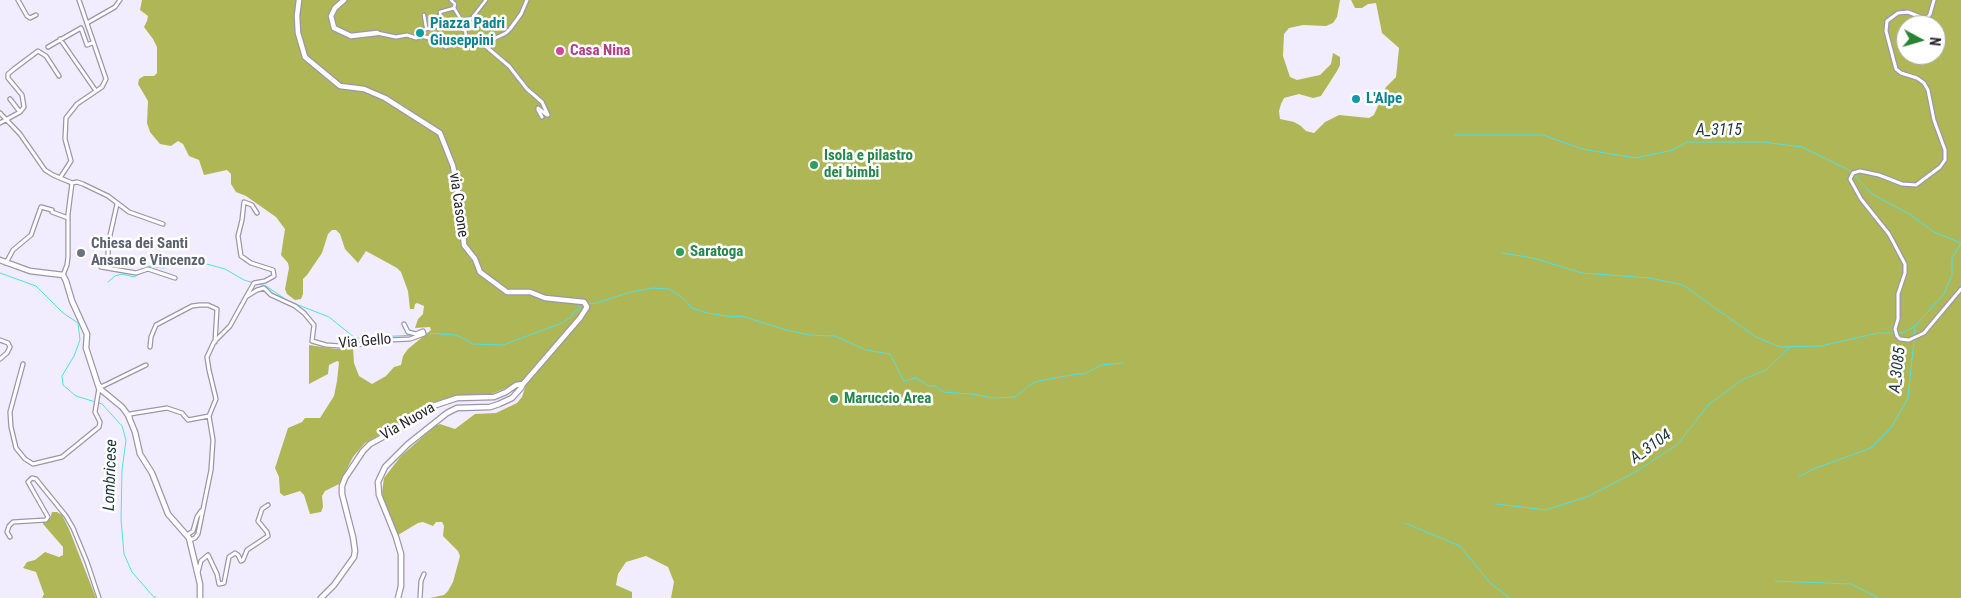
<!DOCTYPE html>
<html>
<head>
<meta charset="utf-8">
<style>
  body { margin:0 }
  #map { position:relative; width:1961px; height:598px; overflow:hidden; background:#f2edfe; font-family:"Roboto Condensed",sans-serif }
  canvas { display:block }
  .north { position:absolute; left:1896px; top:15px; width:50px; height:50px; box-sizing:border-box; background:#fff; border:1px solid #a9a8ab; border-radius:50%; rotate:96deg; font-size:14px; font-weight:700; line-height:20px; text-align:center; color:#29262e }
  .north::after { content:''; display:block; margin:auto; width:18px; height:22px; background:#278232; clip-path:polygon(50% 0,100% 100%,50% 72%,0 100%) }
</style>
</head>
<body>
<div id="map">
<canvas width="1961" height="598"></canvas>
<div class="north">N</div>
</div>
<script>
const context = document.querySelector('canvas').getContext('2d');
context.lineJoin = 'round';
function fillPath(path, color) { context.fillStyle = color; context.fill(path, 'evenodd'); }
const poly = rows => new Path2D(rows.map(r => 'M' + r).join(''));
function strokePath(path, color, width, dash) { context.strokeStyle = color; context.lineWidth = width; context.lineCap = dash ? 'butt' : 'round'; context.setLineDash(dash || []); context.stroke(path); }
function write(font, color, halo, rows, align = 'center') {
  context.font = font + ' "Roboto Condensed",sans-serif'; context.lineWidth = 5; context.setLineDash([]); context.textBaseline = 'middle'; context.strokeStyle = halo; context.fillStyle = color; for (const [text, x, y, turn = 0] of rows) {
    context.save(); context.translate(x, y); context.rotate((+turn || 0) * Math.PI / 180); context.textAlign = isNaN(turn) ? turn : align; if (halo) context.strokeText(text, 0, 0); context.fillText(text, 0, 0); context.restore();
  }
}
const forest = poly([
  [142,0,1340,0,1337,17,1333,23,1326,26,1303,25,1289,28,1284,34,1283,56,1290,77,1297,80,1320,75,1331,64,1333,53,1340,57,1340,65,1337,71,1321,96,1313,98,1299,94,1284,98,1281,104,1279,111,1280,119,1294,122,1301,126,1306,131,1314,133,1325,122,1339,115,1369,118,1374,115,1386,87,1396,77,1399,48,1382,33,1376,3,1368,4,1362,8,1355,8,1351,0,1961,0,1961,598,671,598,674,582,668,567,646,556,626,562,618,574,616,585,632,592,632,598,430,598,444,595,448,591,453,582,460,556,458,551,443,536,444,526,442,522,436,522,433,526,423,522,418,523,398,535,385,507,382,493,384,478,401,456,435,426,440,424,455,429,475,414,496,413,517,403,522,397,526,385,521,382,489,395,479,396,458,395,428,404,405,421,365,443,353,457,339,484,325,491,322,496,323,507,321,512,310,514,304,495,300,491,284,496,280,493,279,477,275,468,288,428,302,422,305,418,320,418,334,396,337,381,339,362,337,361,329,365,328,374,309,384,309,345,336,349,353,348,354,363,359,376,372,384,386,376,394,367,401,365,403,356,408,349,431,330,430,327,415,328,418,319,423,314,424,306,417,303,415,304,414,309,410,309,408,291,401,272,397,268,366,251,358,263,345,249,340,234,336,230,332,230,328,234,322,253,307,275,303,279,303,294,301,299,295,300,287,294,285,289,289,268,288,263,281,255,285,229,276,217,246,196,236,192,231,184,231,174,227,170,204,175,199,160,189,156,183,144,178,141,171,146,160,144,150,132,147,123,148,101,138,84,139,79,144,76,154,76,157,73,157,47,153,39,144,27,147,21,148,16,140,10],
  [1906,25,1936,25,1936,55,1906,55],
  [52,512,57,512,62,515,69,529,96,598,42,598,44,594,36,572,23,568,27,562,35,560,45,552,59,557,63,555,63,547,43,524,43,522,50,519]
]);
const stream = poly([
  [1454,135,1543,135,1582,149,1635,158,1673,150,1687,142,1763,142,1802,147,1851,171,1872,194,1911,215,1934,232,1961,243],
  [1502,253,1533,258,1582,273,1650,278,1683,285,1756,337,1780,347,1821,346,1878,333,1903,333,1915,326,1944,294,1952,275,1952,258,1961,243],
  [143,270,149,266,163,268,192,260,225,269,244,280,254,283],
  [0,273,36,286,63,313,78,323,80,340,74,356,62,376,63,385,76,396,102,404,122,426,126,440,122,470,121,519,124,554,132,572,152,595,156,598],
  [108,282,115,276,122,274,134,277,141,273],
  [258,284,266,286,288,301,329,317,355,338,417,335],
  [588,304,596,303,631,292,652,288,669,289,683,298,692,308,707,313,733,317,742,316,786,330,810,335,835,336,866,350,890,354,904,381,916,378,929,386,935,386,943,392,972,394,993,398,1015,397,1031,384,1039,381,1076,374,1084,374,1101,365,1123,363],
  [425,333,455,335,465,339,472,344,503,345,562,323,571,317,574,312,584,305],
  [1914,336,1915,327],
  [1799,477,1813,469,1871,448,1891,428,1908,398,1914,340],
  [1496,504,1546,510,1589,496,1637,471,1678,444,1708,405,1742,380,1766,370,1790,347],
  [1405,523,1460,546,1491,584,1510,598],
  [1775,581,1851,584,1879,598]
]);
const pedestrian = poly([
  [451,0,455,4,454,8,460,18,463,30,465,30,466,35,462,41],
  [424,15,426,27],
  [442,25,440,12,454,8],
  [417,37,421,31,426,29,472,18,486,0]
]);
const minor = poly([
  [18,0,27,16,30,18,36,15],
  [1934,0,1930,14,1928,17,1923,18,1908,12,1898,13,1887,21,1886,31,1896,69,1901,73,1917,78,1924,83,1928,90,1934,120,1945,150,1945,160,1940,167,1916,185,1902,184,1879,175,1860,171,1853,173,1850,179,1861,199,1889,234,1905,264,1905,273,1898,294,1898,319,1895,329,1897,336,1900,339,1909,340,1924,333,1961,289],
  [87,23,115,7,120,0],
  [377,33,396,37,407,35,416,38,421,36,429,38,446,47,450,44,463,41,483,44,509,66,527,89,542,102,548,115],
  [60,39,96,91],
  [483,44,506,33,510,29,521,14,527,0],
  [48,47,81,28,87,45,92,43],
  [10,99,20,112],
  [0,113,20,134,45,170,53,175,72,183],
  [542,117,538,110,538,108,547,115],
  [0,123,20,112,24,107,22,95,8,78,8,74,14,69,38,51,46,56,59,76],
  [60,178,71,161,65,139,66,118,77,104,102,87,106,79,79,0],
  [72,183,77,182,83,184,108,196,129,212,163,224],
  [52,212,68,218],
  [6,263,13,250,31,235,41,207,52,210],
  [101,267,136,273,148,269,175,278],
  [107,268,109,240,117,204],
  [63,275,67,265,68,257,68,214,72,183],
  [246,297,254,283,265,281,274,276,273,270,251,263,241,256,238,236,242,220,244,202,252,205,257,213],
  [0,340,8,343,10,347,7,353,0,359],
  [150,347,151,337,156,325,192,306,200,305,208,305,217,309,215,342],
  [23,364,10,412,11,427,16,448,25,459,33,464,62,457,99,427,100,422,95,412,99,388],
  [98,383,101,387,146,365],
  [130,419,130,414,167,408,182,413,188,420,209,416],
  [187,535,193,531,197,517,201,511],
  [10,537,7,532,9,526,13,522,46,520,48,517,28,482,32,478,36,479,66,516,73,528,87,562,99,598],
  [190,540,195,538,198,534,211,470,213,440,209,416,216,399,209,370,207,357,214,342,230,326,246,297,257,290,264,288,271,295,295,306,304,313,314,325,312,341,326,345,340,346,366,344,388,340,410,339,424,334,423,331,416,334,408,332,404,324],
  [198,572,201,561,208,555,217,574,219,584,224,583,229,557,235,553,238,555,241,561,243,560,247,550,268,536,267,532,258,521,262,509,268,505],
  [420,598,421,581,424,574]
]);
const tertiary = poly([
  [299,0,297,16,298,33,305,57,340,86,364,89,385,98,440,133,453,166,461,208,464,245,475,259,480,272,507,292,530,292,545,298,584,302,587,307,580,318,523,384],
  [344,0,335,8,331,16,334,28,351,36,377,33],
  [0,260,30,271,63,275,66,281,72,301,87,334,86,348,99,388,122,407,128,415,135,432,140,454,152,473,168,514,189,538,200,584,200,598],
  [321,598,334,585,354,557,355,551,353,537,342,494,342,486,345,478,363,451,370,444,403,426,433,406,457,398,494,397,506,392,516,385,523,384,521,388,512,398,499,404,490,407,457,408,447,413,408,444,385,467,378,482,379,495,396,537,401,554,401,586,398,598]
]);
const markers = [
  [420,33,5,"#0f9aa8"],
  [560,51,5,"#d1479c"],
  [1356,99,5,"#0f9aa8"],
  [814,165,5,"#2e9e5b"],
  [680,252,5,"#2e9e5b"],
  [81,253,5,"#6b7280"],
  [834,399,5,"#2e9e5b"]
];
const cultureNames = [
  ["Piazza Padri",430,24],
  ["Giuseppini",430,41],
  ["L'Alpe",1366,99]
];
const hotelNames = [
  ["Casa Nina",570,51]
];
const leisureNames = [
  ["Isola e pilastro",824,156],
  ["dei bimbi",824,173],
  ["Saratoga",690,252],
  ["Maruccio Area",844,399]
];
const streetNames = [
  ["via Casone",458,205,82],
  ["Via Gello",365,342,-5],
  ["Via Nuova",408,422,-30]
];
const worshipNames = [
  ["Chiesa dei Santi",91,244],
  ["Ansano e Vincenzo",91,261]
];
const waterNames = [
  ["A_3115",1719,131],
  ["A_3085",1898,370,-83],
  ["A_3104",1651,447,-35],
  ["Lombricese",111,475,-88]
];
fillPath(forest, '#afb656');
strokePath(stream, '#50e0e3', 1);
strokePath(pedestrian, '#9d96ab', 5);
strokePath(minor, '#9d96ab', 5.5);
strokePath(tertiary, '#9d96ab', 7);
strokePath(pedestrian, '#fff', 2.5);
strokePath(minor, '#fff', 3);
strokePath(tertiary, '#fff', 4.5);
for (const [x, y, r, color] of markers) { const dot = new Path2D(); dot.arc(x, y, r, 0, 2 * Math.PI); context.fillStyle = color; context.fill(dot); strokePath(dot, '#fff', 2); }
write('bold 15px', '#0d838f', '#fff', cultureNames, 'left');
write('bold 15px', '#b23c85', '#fff', hotelNames, 'left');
write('bold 15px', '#27864d', '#fff', leisureNames, 'left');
write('15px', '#29262e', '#fff', streetNames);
write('bold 15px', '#5b616d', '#fff', worshipNames, 'left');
write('italic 16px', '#213a3a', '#fff', waterNames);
</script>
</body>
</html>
